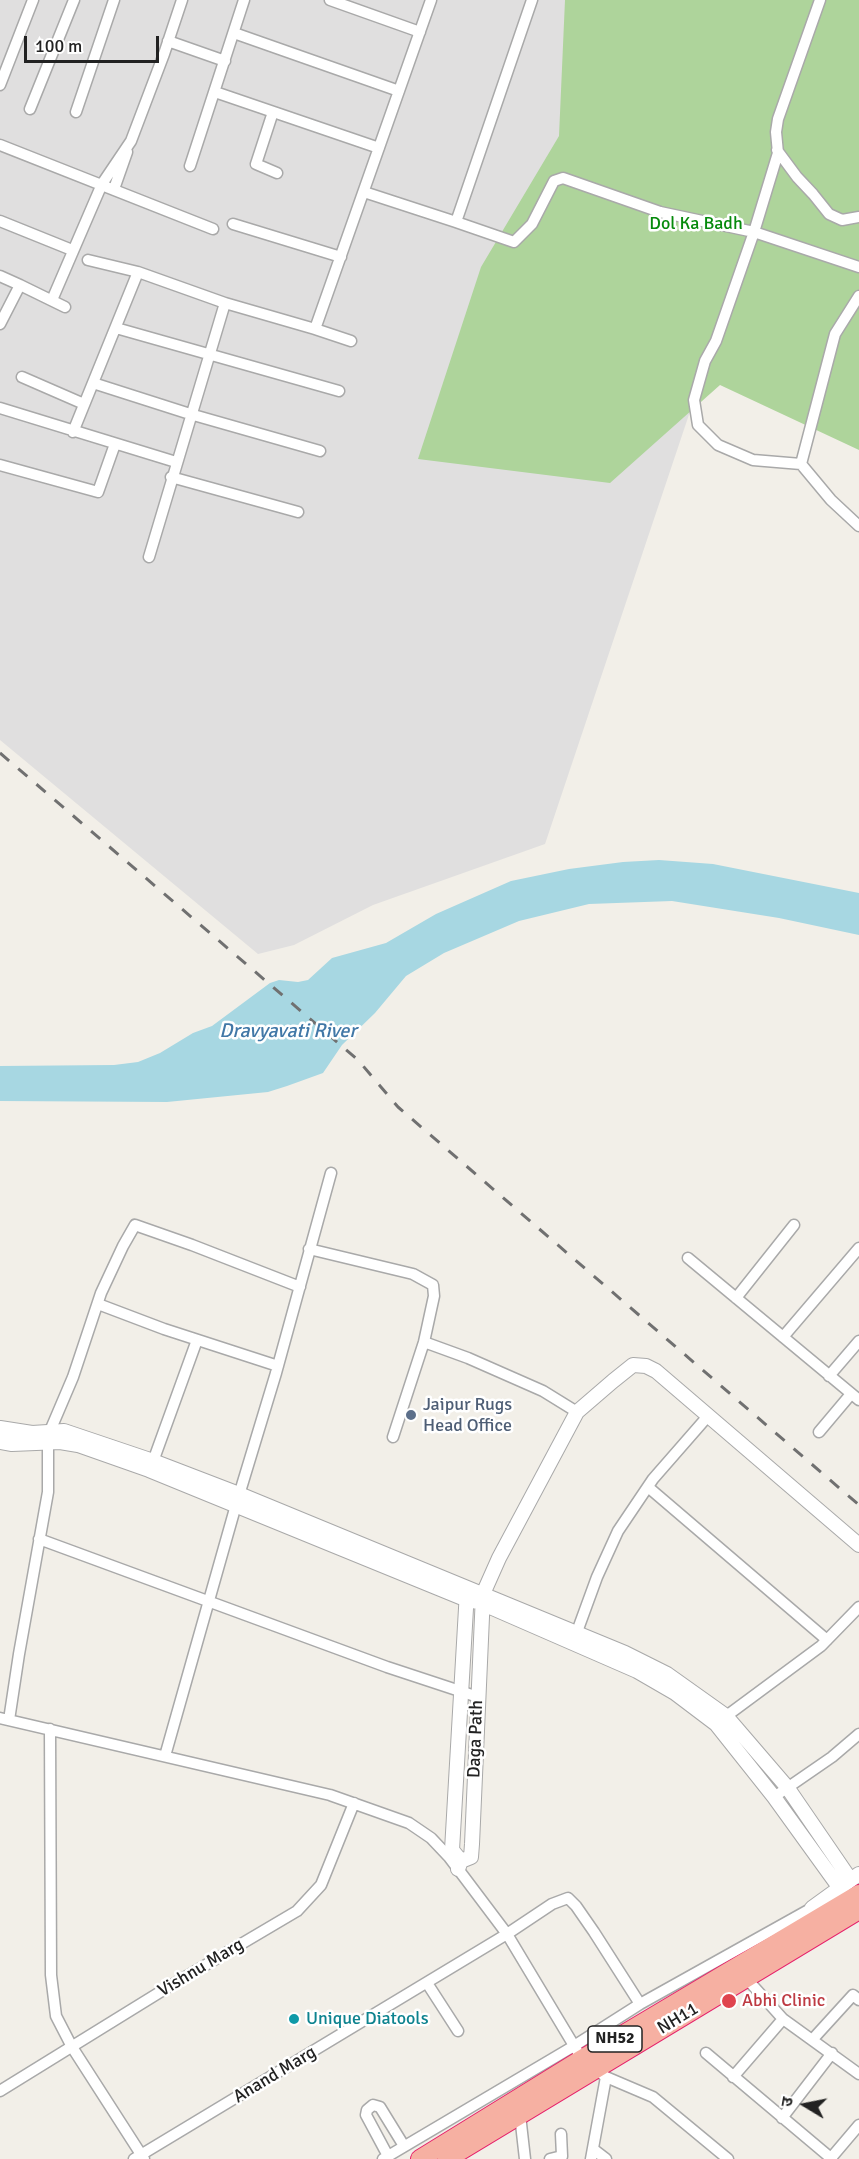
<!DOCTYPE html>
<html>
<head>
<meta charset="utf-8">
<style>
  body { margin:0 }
  #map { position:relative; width:859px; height:2159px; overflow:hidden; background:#f2efe8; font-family:Signika,"Noto Sans Devanagari",sans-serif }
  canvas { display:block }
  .north { position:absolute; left:775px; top:2075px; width:60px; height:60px; -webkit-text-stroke:4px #fff; paint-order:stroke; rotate:280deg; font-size:16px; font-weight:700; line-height:24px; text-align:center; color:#222 }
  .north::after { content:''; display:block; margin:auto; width:21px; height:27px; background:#222; clip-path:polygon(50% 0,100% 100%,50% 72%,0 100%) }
  .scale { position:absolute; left:24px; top:36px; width:135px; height:27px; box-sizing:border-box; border:3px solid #222; border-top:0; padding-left:8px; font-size:18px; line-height:21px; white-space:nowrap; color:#222; -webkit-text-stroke:4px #fff; paint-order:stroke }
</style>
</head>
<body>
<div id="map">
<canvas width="859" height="2159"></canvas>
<div class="north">उ</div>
<div class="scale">100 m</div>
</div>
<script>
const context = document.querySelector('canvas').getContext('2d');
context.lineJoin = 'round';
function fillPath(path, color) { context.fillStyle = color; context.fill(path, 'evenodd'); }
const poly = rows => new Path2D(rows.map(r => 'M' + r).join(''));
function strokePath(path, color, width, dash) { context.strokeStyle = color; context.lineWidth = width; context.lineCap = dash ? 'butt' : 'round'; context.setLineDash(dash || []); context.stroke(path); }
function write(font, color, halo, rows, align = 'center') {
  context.font = font + ' Signika,sans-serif'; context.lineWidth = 5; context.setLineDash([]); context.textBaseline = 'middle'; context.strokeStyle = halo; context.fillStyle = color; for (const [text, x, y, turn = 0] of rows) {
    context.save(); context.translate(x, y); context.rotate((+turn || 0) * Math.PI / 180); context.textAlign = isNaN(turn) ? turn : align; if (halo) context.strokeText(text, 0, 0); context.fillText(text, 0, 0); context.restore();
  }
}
const residential = poly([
  [0,0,828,0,545,844,373,905,294,945,258,954,0,740]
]);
const forest = poly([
  [565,0,859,0,859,450,720,385,610,483,418,459,481,267,559,136]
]);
const water = poly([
  [659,860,713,864,859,893,859,935,779,918,672,901,589,904,519,921,444,953,406,976,375,1013,342,1045,323,1073,287,1086,268,1092,167,1102,0,1101,0,1066,114,1065,138,1062,160,1053,193,1033,212,1026,270,983,279,980,298,982,308,980,332,958,386,943,436,914,511,881,569,869,623,862]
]);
const minor = poly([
  [330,0,420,32],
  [820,0,778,119,776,132,778,153,754,232,716,341,705,361,694,400,698,425,718,445,753,460,801,464,831,500,859,526],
  [234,33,399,91],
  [168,41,225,61],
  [0,85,33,0],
  [215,92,379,148],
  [30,109,74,0],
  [76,112,114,0],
  [273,112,256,164,277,173],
  [0,145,213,229],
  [777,150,797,177,813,194,829,214,842,220,859,217],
  [190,166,244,0],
  [114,189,127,152],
  [364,192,456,222,532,0],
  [0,221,72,250],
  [456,222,514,242,532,224,554,181,563,178,660,212,754,232,859,267],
  [233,224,341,257],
  [88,260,138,272,225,303],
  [0,276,20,285,0,324],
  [20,285,65,307],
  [52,300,102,184,131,141,164,54,182,0],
  [116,328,339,391],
  [315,329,351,341],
  [22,377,84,404],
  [93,383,190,414,320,451],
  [0,408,176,462],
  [73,432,138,272],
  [801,464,835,334,859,296],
  [0,465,98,492,115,444],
  [171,477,298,512],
  [149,557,225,303,315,329,431,0],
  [309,1249,413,1274,433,1285,434,1296,424,1342,393,1437],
  [688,1258,859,1400],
  [736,1298,794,1225],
  [98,1304,164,1329,278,1366],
  [783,1337,859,1248],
  [424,1342,468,1358,543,1391,577,1412],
  [829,1376,859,1341],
  [819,1432,851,1394],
  [151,1467,197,1340],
  [648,1487,827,1640],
  [39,1539,387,1667,478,1697],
  [574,1640,597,1577,618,1531,653,1479,708,1416],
  [0,1718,330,1795,409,1823,431,1838,449,1857,507,1934,582,2059,606,2077,653,2097,728,2159],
  [9,1720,19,1654,48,1492,48,1443,50,1431,73,1377,101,1293,123,1246,135,1225,192,1245,300,1287],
  [721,1720,821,1646,859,1607],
  [50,1729,51,1975,56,2016,72,2047,144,2159],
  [165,1756,236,1505,276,1373,331,1173],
  [774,1797,832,1757,859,1734],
  [746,1978,783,2019,859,2074],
  [427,1983,458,2031],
  [812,2040,853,1995,859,2000],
  [706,2053,832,2159],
  [733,2077,783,2019],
  [0,2091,165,1989,297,1911,321,1885,354,1803],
  [520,2115,525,2159],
  [782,2118,832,2053],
  [593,2149,606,2159],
  [388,2156,366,2115,367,2110,373,2105,380,2107,404,2146],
  [831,2158,859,2125],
  [134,2159,507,1934,552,1904,568,1898,576,1906,594,1932,640,2004],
  [383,2159,574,2046,640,2004,812,1908],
  [550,2159,562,2156,561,2134],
  [591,2159,606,2077]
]);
const tertiary = poly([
  [0,1428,32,1433,64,1431,153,1461,239,1494,625,1653,667,1674,726,1716,787,1787,850,1879],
  [0,1442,12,1444,60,1442,78,1445,149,1470,465,1599,481,1603,637,1671,675,1693,716,1724,774,1797,839,1887],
  [461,1861,452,1850,467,1591],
  [458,1869,461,1861,471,1857,472,1844,483,1594,499,1558,577,1412,613,1381,633,1365,646,1366,656,1371,859,1545],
  [811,1922,812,1908,859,1874]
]);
const trunk = poly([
  [420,2159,582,2059,859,1894],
  [447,2159,859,1910]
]);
const rail = poly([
  [0,753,358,1060,398,1107,859,1505]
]);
const markers = [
  [411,1415,6,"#5c6f8a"],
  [729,2001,8,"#e0444e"],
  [294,2019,6,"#0f9aa8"]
];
const shields = [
  [615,2039,54]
];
const shieldNames = [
  ["NH52",615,2039]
];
const parkNames = [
  ["Dol Ka Badh",696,224]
];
const serviceNames = [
  ["Jaipur Rugs",423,1405],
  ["Head Office",423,1426]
];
const streetNames = [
  ["Daga Path",476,1739,-88],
  ["Vishnu Marg",201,1968,-31],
  ["NH11",678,2019,-31],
  ["Anand Marg",275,2075,-31]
];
const healthNames = [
  ["Abhi Clinic",742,2001]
];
const cultureNames = [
  ["Unique Diatools",306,2019]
];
const waterNames = [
  ["Dravyavati River",288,1032]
];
fillPath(residential, '#e0dfdf');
fillPath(forest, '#aed49b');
fillPath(water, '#a7d7e2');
strokePath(minor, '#a9a9a9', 13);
strokePath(tertiary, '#a9a9a9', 16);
strokePath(trunk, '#e6206b', 20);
strokePath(minor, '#fff', 10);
strokePath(tertiary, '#fff', 14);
strokePath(trunk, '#f6b0a2', 18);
strokePath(rail, '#707070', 3, [12, 12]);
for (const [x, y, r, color] of markers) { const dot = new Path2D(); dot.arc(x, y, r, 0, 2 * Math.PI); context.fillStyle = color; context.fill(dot); strokePath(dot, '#fff', 2); }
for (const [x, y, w] of shields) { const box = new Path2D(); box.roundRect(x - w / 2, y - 13, w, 26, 4.5); context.fillStyle = '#fff'; context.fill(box); strokePath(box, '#222', 1.5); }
write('bold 16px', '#222', null, shieldNames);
write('18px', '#068a0c', '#fff', parkNames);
write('18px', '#4e5e75', '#fff', serviceNames, 'left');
write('18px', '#222', '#fff', streetNames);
write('18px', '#be3a42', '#fff', healthNames, 'left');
write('18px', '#0d838f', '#fff', cultureNames, 'left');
write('italic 20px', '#4278a7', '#fff', waterNames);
</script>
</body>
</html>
